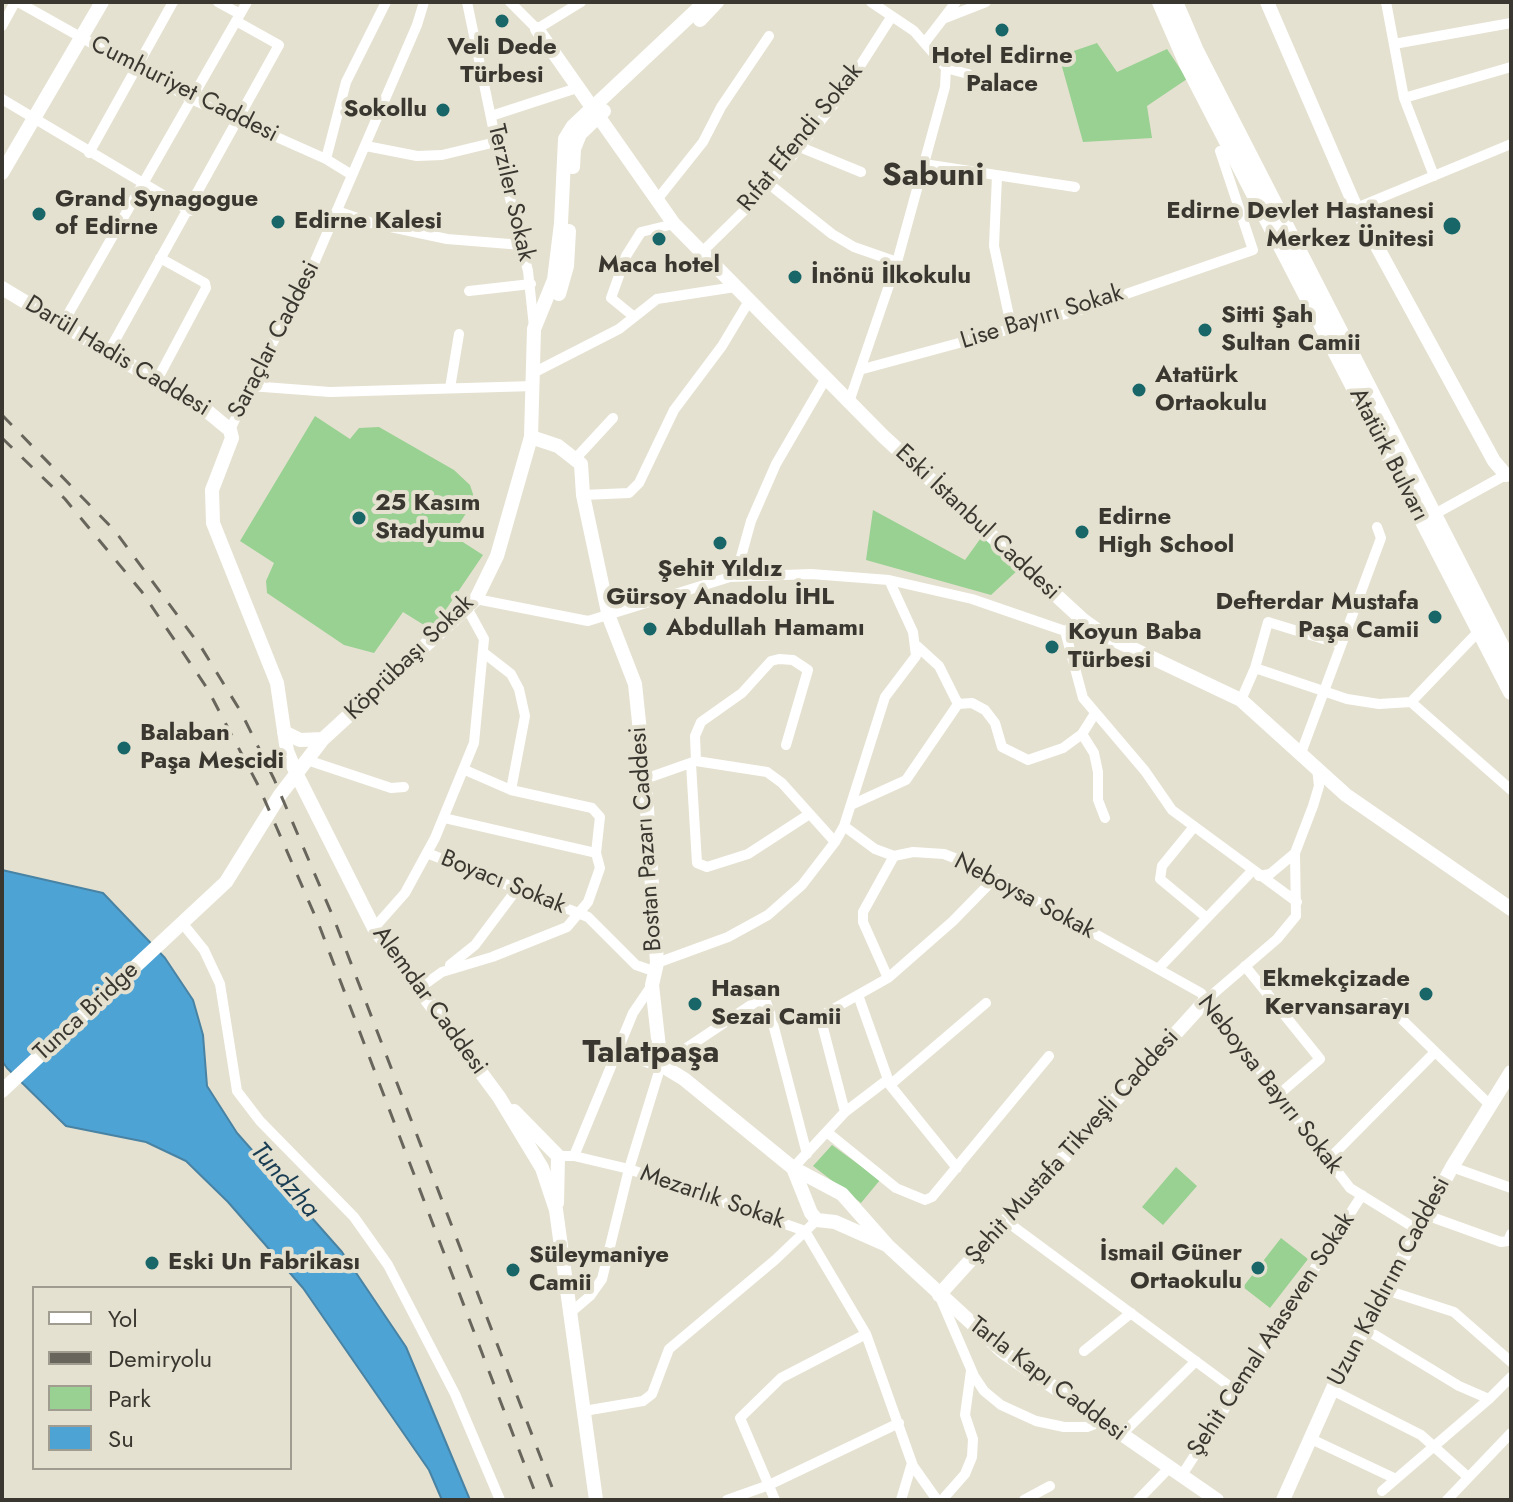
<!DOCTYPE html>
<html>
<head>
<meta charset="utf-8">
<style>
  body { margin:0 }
  #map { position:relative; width:1513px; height:1502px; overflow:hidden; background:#e5e1d0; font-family:Jost,sans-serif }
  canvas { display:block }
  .frame { position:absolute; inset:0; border:4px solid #393730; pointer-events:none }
  .legend { position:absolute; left:32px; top:1286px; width:260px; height:184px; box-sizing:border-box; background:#e5e1d0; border:2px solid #a09d90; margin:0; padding:10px 14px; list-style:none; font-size:24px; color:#393730 }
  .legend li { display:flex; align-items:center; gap:16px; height:40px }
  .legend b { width:40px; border:2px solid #a09d90 }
</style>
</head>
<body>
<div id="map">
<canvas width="1513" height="1502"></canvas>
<div class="frame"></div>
<ul class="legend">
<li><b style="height:10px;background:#fff"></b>Yol</li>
<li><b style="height:10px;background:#68665c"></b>Demiryolu</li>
<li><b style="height:22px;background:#98d192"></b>Park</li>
<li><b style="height:22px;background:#4ea3d5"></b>Su</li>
</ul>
</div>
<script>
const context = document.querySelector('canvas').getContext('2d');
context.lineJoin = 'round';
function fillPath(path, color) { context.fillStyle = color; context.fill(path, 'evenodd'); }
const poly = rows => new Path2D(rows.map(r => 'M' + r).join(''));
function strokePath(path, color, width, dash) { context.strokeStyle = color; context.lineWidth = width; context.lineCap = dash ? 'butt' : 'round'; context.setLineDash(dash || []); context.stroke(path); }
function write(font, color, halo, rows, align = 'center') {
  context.font = font + ' Jost,sans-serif'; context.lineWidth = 8; context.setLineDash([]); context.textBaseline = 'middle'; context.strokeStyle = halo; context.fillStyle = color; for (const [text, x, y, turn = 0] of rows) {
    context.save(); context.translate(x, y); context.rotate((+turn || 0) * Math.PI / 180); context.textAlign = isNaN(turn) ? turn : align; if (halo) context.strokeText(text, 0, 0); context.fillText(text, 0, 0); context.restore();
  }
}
const green = poly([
  [1097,43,1117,72,1167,49,1187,79,1147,106,1152,138,1083,142,1059,56],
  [315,416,350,439,359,428,379,427,454,470,470,485,473,494,474,501,452,535,483,555,432,630,403,612,374,653,344,645,267,593,266,581,274,563,240,541],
  [873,510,965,560,983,535,1019,569,991,595,866,560],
  [832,1145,880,1180,861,1203,813,1166],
  [1176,1167,1197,1186,1163,1225,1142,1207],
  [1281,1238,1308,1259,1270,1308,1243,1287]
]);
const water = poly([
  [2,870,103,893,165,958,193,1000,203,1035,207,1086,237,1133,342,1252,406,1347,470,1500,442,1500,429,1470,303,1288,228,1202,186,1161,146,1142,66,1126,7,1068,2,1061,2,870]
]);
const street = poly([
  [18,2,191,99,326,159,352,175],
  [218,2,240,14],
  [467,2,496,142,528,271,534,327],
  [510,2,537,29,581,2],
  [1386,2,1404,98,1434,176],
  [945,18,986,2],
  [2,26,15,2],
  [926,41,956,2],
  [1394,44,1511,23],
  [946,68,968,74,982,84],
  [1404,98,1511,67],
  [2,99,190,211],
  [491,116,577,88],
  [366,146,417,156,442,155,496,142],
  [800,147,861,172],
  [89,153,173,2],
  [326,159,346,82,386,2],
  [924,164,1075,187],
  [997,176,994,246,1012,330],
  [769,184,832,234,854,247,897,262],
  [656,201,703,142,721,107,769,36],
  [1356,208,1511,144],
  [337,211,372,223,447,239,522,245],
  [701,253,758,197,800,147,842,94,892,16],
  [469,291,531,284],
  [633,316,611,298,626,256,641,232,674,224],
  [63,323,247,2],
  [109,351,279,45,236,21],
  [863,369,1077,311,1253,250,1220,151],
  [535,372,619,329,657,299,735,287],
  [157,380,206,288,205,283,160,258],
  [250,386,330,392,534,386],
  [450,388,459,334],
  [849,402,897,262,945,87,946,68,914,31,871,2],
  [230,430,258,370,309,275,417,25,424,2],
  [576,458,613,418],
  [583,495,629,493,639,483,674,410,722,346,749,301],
  [1433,515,1509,473],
  [730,577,739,564,751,521,776,464,826,378],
  [476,599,588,621,730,577,811,574,889,580,972,599,1065,631,1083,620],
  [1065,631,1083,698,1145,771,1172,810,1297,902],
  [917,646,939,666,958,704],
  [484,653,511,674,519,689,525,716,511,790],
  [1255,668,1347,699,1379,704,1411,702,1511,790],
  [1241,700,1255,668,1268,622,1340,644],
  [1411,702,1479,631],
  [958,704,972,703,985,710,995,723,1002,747,1028,760,1063,748,1082,734,1094,715],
  [1082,734,1094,753,1098,772,1098,800,1105,818],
  [1301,753,1381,538,1377,527],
  [310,761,391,788,404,787],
  [696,761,695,736,701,722,742,693,771,661,779,659,793,660,808,670,786,745],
  [691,764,697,863,707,867,748,854,808,815],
  [645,779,696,761,767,772,782,783,835,842],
  [851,805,906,780,958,704],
  [444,818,596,853],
  [844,826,875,849,894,856,913,852,944,854,972,865,1201,993,1350,1188,1418,1230],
  [1193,828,1162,866,1160,879,1207,918],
  [427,853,588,917,636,965,656,972],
  [1259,876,1270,874,1295,853],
  [183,924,204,950,220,984,237,1091,260,1121,354,1217,388,1265,455,1394,500,1500],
  [374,928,405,893,435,838,474,743,484,639,467,608],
  [657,963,728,937,768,915,802,885,835,842,844,826,885,697,916,656,913,632,889,580],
  [450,965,475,945,517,889],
  [1245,966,1320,1059,1277,1096],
  [1158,969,1252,871],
  [888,978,863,922,863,912,894,856],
  [418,989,442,972,492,957,567,927,588,902,600,868,596,853,600,817,592,808,511,790,465,770],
  [858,995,890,1085,957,1168],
  [1206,1000,1277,939,1296,916,1295,853,1313,806,1319,786,1317,768],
  [1385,1003,1490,1105],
  [890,1085,986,1003],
  [845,1112,822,1024,826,1013,888,978,953,921,994,879],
  [828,1133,896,1188,925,1200,932,1197,1049,1056],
  [558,1156,574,1156,629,1169,805,1231,866,1334,913,1466,937,1500],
  [574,1156,633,1013,652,985],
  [1327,1161,1434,1053],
  [1452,1167,1511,1188],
  [793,1168,845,1112,887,1080],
  [1426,1215,1501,1242,1508,1241,1511,1234],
  [1006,1221,1236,1391],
  [1386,1290,1454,1312,1511,1362],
  [940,1297,974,1376,984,1391,1001,1405,1036,1421,1064,1427,1087,1427,1100,1422],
  [570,1313,590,1296,602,1279,629,1169,661,1065,757,1001,766,1002,771,1016,807,1154],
  [1365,1329,1459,1386,1489,1399,1511,1377],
  [1084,1351,1131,1313],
  [1332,1390,1421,1435,1468,1477],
  [584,1411,643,1401,652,1394,669,1349,775,1260,817,1220],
  [1120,1436,1196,1361],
  [1309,1438,1396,1479],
  [1182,1475,1362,1195],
  [1382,1491,1489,1399],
  [727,1500,769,1485,899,1423],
  [775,1500,740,1418,781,1378,866,1334],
  [901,1500,912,1463],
  [942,1500,965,1474,972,1457,973,1439,965,1415,971,1371],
  [1024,1500,1050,1486],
  [1138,1500,1170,1467],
  [1447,1500,1511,1433]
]);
const secondary = poly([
  [1267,2,1356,208,1494,461,1506,475],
  [700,20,717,2],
  [537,29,674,224,883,436,1083,620,1104,635,1241,700,1346,795,1511,909],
  [573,167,574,149,580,134,604,111],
  [2,173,102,2],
  [2,288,207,411,230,430,232,438,212,490,213,523,277,683,287,751,297,775,374,928,499,1097,542,1168,556,1210,596,1500],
  [559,294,567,266,569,231],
  [531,437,558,446,581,464,583,495,609,617,635,684,645,779,657,963,652,985,661,1065],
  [284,732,300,740,323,739],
  [617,1050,661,1065,684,1079,793,1168,811,1213,817,1220,835,1222,887,1245],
  [2,1091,226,882,280,795,323,739,476,599,497,556,531,437,534,329,554,280,561,223,565,139,573,126,705,2],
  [514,1111,558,1156,557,1203],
  [793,1168,842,1194,888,1246,1003,1352,1217,1500],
  [939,1295,1206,1000],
  [1283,1500,1337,1379,1452,1167,1511,1072]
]);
const primary = poly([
  [1160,2,1187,64,1511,692],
  [1175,2,1196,51,1511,665]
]);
const rail = poly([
  [2,415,115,531,201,647,241,712,274,779,334,919,557,1500],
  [2,438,65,499,142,592,207,688,259,787,319,925,538,1500]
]);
const markers = [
  [502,21,8,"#186668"],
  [1002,30,8,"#186668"],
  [443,110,8,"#186668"],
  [39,214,8,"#186668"],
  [278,222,8,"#186668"],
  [1452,226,10,"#186668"],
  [659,239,8,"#186668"],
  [795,277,8,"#186668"],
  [1205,330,8,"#186668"],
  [1139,390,8,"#186668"],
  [359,518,8,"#186668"],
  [1082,532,8,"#186668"],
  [720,543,8,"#186668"],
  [1435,617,8,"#186668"],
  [650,629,8,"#186668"],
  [1052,647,8,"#186668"],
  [124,748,8,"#186668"],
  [1426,994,8,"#186668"],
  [695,1004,8,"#186668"],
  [152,1263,8,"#186668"],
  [1258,1268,8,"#186668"],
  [513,1270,8,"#186668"]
];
const poiNames = [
  ["Veli Dede",502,48,"center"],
  ["Türbesi",502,76,"center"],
  ["Hotel Edirne",1002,57,"center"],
  ["Palace",1002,85,"center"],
  ["Sokollu",427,110,"right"],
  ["Grand Synagogue",55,200],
  ["of Edirne",55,228],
  ["Edirne Devlet Hastanesi",1434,212,"right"],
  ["Merkez Ünitesi",1434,240,"right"],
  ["Edirne Kalesi",294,222],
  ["Maca hotel",659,266,"center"],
  ["İnönü İlkokulu",811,277],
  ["Sitti Şah",1221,316],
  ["Sultan Camii",1221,344],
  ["Atatürk",1155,376],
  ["Ortaokulu",1155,404],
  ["25 Kasım",375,504],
  ["Stadyumu",375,532],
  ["Edirne",1098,518],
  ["High School",1098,546],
  ["Şehit Yıldız",720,570,"center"],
  ["Gürsoy Anadolu İHL",720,598,"center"],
  ["Defterdar Mustafa",1419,603,"right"],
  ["Paşa Camii",1419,631,"right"],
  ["Abdullah Hamamı",666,629],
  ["Koyun Baba",1068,633],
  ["Türbesi",1068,661],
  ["Balaban",140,734],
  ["Paşa Mescidi",140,762],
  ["Ekmekçizade",1410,980,"right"],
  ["Kervansarayı",1410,1008,"right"],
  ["Hasan",711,990],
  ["Sezai Camii",711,1018],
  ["İsmail Güner",1242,1254,"right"],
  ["Ortaokulu",1242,1282,"right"],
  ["Süleymaniye",529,1256],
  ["Camii",529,1284],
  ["Eski Un Fabrikası",168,1263]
];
const streetNames = [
  ["Cumhuriyet Caddesi",184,90,27],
  ["Rıfat Efendi Sokak",801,138,-51],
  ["Terziler Sokak",510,193,77],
  ["Lise Bayırı Sokak",1042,318,-17],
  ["Saraçlar Caddesi",275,340,-63],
  ["Darül Hadis Caddesi",117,357,31],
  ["Atatürk Bulvarı",1388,455,63],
  ["Eski İstanbul Caddesi",977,523,43],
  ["Köprübaşı Sokak",410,658,-44],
  ["Bostan Pazarı Caddesi",647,839,-94],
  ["Boyacı Sokak",503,883,22],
  ["Neboysa Sokak",1024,897,28],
  ["Alemdar Caddesi",429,1001,54],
  ["Tunca Bridge",87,1012,-43],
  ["Neboysa Bayırı Sokak",1269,1085,52],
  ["Şehit Mustafa Tikveşli Caddesi",1073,1147,-48],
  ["Mezarlık Sokak",712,1198,19],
  ["Uzun Kaldırım Caddesi",1390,1282,-62],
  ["Şehit Cemal Ataseven Sokak",1272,1335,-57],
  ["Tarla Kapı Caddesi",1047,1380,37]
];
const waterNames = [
  ["Tundzha",284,1181,49]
];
const districtNames = [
  ["Sabuni",933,177],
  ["Talatpaşa",651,1054]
];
fillPath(green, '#98d192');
fillPath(water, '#4ea3d5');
strokePath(water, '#4883a4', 2);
strokePath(street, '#fff', 10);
strokePath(secondary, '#fff', 14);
strokePath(primary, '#fff', 16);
strokePath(rail, '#68665c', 3, [14, 14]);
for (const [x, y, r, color] of markers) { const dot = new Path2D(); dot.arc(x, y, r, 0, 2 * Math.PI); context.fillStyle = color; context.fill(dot); strokePath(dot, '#e5e1d0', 3); }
write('bold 24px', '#393730', '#e5e1d0', poiNames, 'left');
write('24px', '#393730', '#e5e1d0', streetNames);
write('italic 26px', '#193d53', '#e5e1d0', waterNames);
write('bold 32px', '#393730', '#e5e1d0', districtNames);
</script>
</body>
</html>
